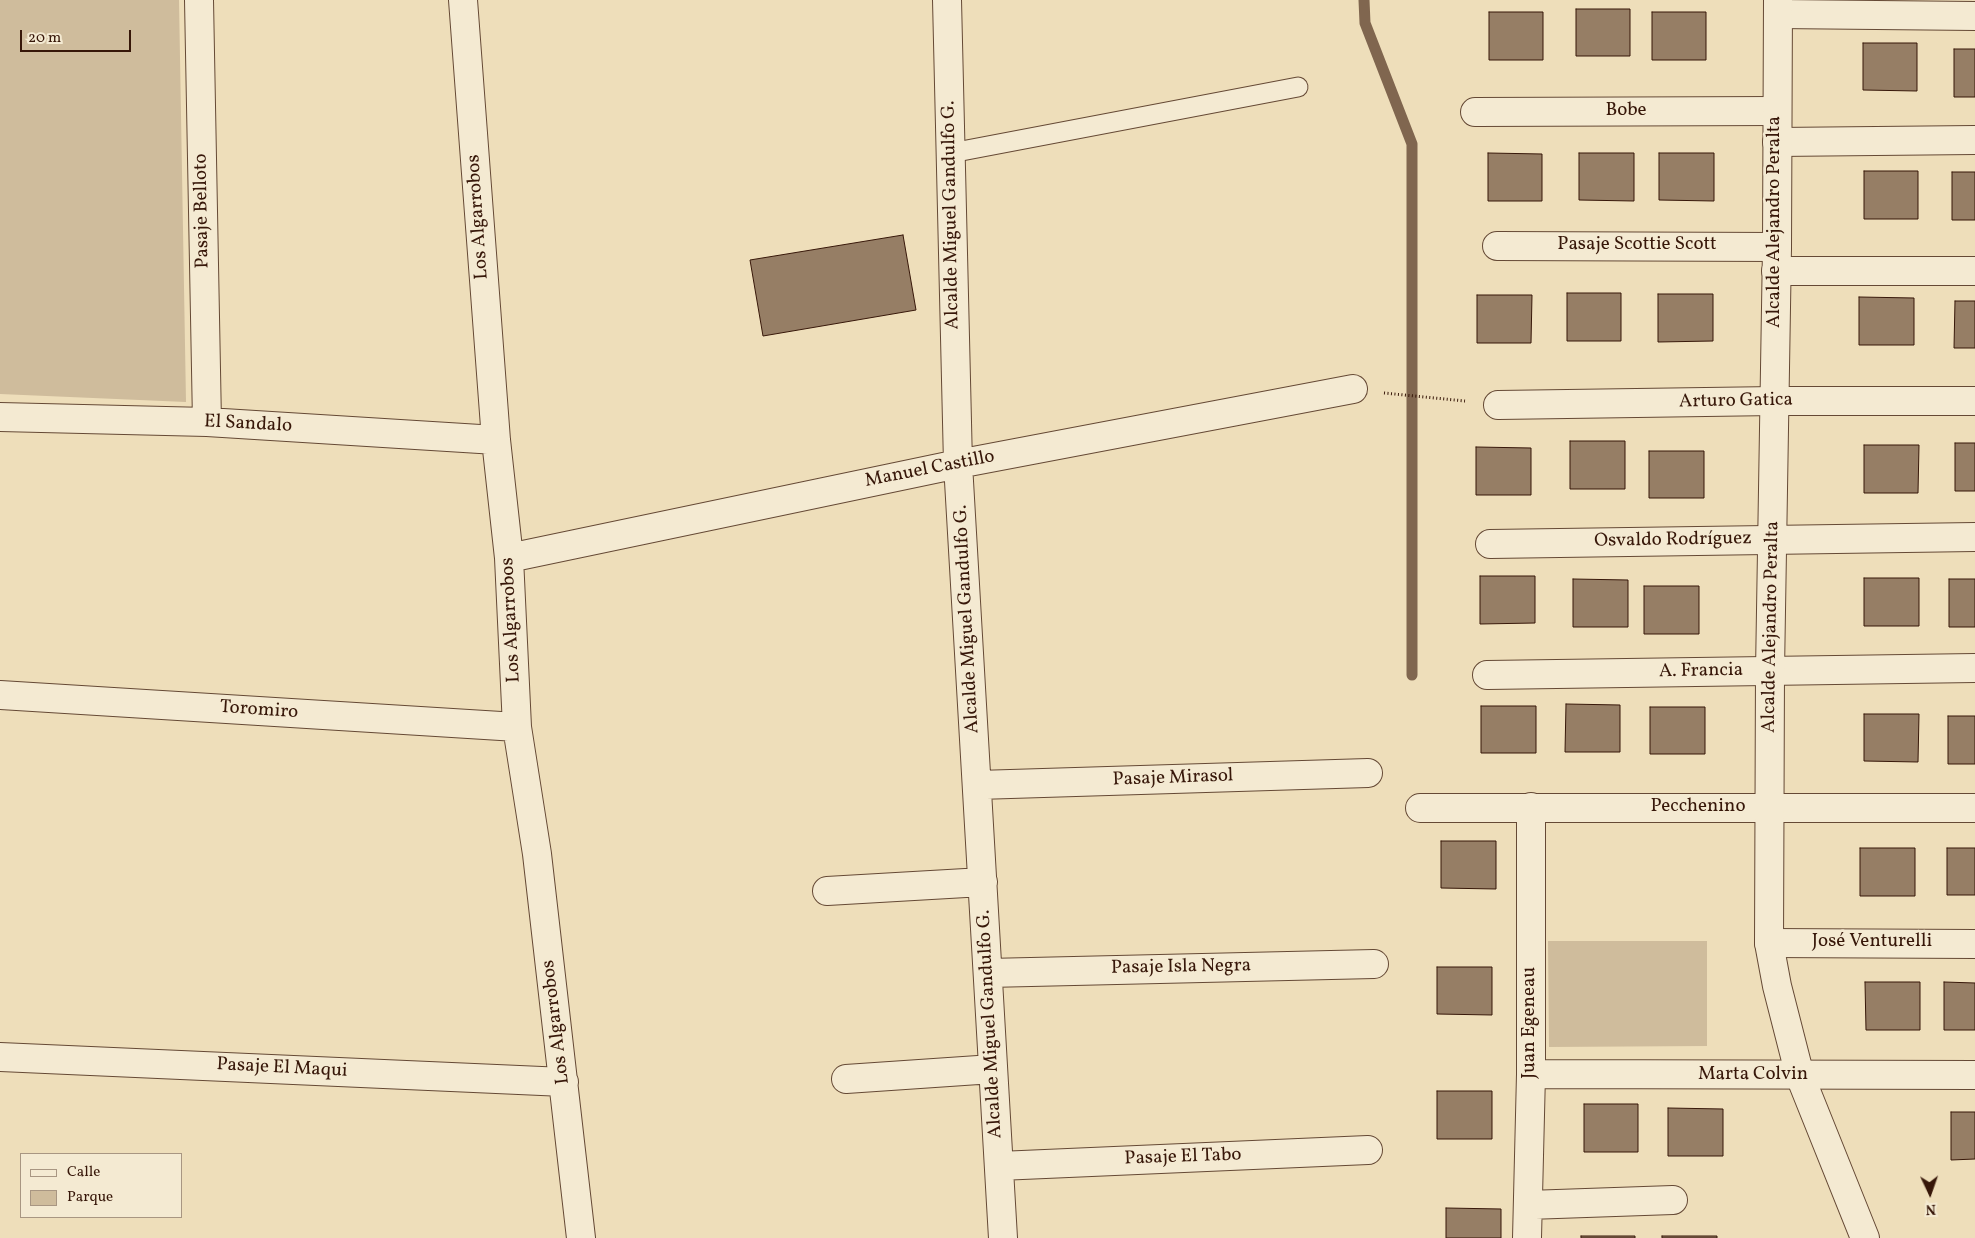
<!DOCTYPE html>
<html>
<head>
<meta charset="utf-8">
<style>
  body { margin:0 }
  #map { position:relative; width:1975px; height:1238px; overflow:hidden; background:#eedeba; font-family:Vollkorn,serif }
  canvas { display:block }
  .legend { position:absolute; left:20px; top:1153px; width:162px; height:65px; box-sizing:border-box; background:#f4ead2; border:1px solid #a89682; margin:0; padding:6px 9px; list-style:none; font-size:15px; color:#371709 }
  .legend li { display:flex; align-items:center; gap:10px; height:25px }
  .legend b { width:25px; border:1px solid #a89682 }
  .north { position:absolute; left:1905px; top:1168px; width:50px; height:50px; -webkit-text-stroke:4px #f4ead2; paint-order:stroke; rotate:177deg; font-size:14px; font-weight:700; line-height:20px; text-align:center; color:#371709 }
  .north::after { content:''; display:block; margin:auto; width:18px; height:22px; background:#371709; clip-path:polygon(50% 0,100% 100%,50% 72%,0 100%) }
  .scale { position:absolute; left:20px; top:30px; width:111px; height:22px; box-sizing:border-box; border:2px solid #371709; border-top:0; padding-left:6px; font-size:15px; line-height:18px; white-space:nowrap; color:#371709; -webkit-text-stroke:4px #f4ead2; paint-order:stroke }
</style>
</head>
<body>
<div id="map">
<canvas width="1975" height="1238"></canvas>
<ul class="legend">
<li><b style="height:6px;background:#f4ead2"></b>Calle</li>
<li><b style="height:14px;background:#cfbc9c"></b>Parque</li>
</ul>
<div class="north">N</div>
<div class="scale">20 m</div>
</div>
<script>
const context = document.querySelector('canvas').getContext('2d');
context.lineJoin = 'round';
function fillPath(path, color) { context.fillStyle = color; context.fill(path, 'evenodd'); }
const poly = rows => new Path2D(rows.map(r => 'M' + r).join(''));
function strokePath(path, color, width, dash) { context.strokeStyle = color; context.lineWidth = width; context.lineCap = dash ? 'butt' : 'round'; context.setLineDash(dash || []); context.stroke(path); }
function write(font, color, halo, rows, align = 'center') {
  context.font = font + ' Vollkorn,serif'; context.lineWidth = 5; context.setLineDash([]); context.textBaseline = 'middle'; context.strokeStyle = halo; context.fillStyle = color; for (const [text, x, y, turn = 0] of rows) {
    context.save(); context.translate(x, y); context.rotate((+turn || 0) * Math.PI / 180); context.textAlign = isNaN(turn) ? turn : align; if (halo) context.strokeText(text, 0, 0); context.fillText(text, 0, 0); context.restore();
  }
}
const green = poly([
  [0,0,179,0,186,402,0,394],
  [1548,941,1707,941,1707,1046,1549,1047]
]);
const stream = poly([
  [1364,0,1365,23,1412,144,1412,675]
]);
const building = poly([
  [1576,9,1630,9,1630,56,1576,56,1576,9],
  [1489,12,1543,12,1543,60,1489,60,1489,12],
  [1652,12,1706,12,1706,60,1652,60,1652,12],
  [1863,43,1917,43,1917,91,1863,90,1863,43],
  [1954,49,1975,49,1975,97,1954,97,1954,49],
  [1488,153,1542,154,1542,201,1488,201,1488,153],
  [1579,153,1634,153,1634,201,1579,200,1579,153],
  [1659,153,1714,153,1714,201,1659,200,1659,153],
  [1864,171,1918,171,1918,219,1864,219,1864,171],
  [1952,172,1975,172,1975,220,1952,220,1952,172],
  [903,235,916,310,763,336,750,260,903,235],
  [1567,293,1621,293,1621,341,1567,341,1567,293],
  [1658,294,1713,294,1713,341,1658,342,1658,294],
  [1477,295,1532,295,1531,343,1477,343,1477,295],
  [1859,297,1914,298,1914,345,1859,345,1859,297],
  [1955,301,1975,301,1975,348,1954,348,1955,301],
  [1570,441,1625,441,1625,489,1570,489,1570,441],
  [1955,443,1975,443,1975,491,1955,491,1955,443],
  [1864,445,1919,445,1918,493,1864,493,1864,445],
  [1476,447,1531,448,1531,495,1476,495,1476,447],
  [1649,451,1704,451,1704,498,1649,498,1649,451],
  [1480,576,1535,576,1535,623,1480,624,1480,576],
  [1864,578,1919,578,1919,626,1864,626,1864,578],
  [1573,579,1628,580,1628,627,1573,627,1573,579],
  [1949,579,1975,579,1975,627,1949,627,1949,579],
  [1644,586,1699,586,1699,634,1644,634,1644,586],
  [1566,704,1620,705,1620,752,1565,752,1566,704],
  [1481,706,1536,706,1536,753,1481,753,1481,706],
  [1650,707,1705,707,1705,754,1650,754,1650,707],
  [1864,714,1919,714,1918,762,1864,761,1864,714],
  [1948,716,1975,716,1975,764,1948,764,1948,716],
  [1441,841,1496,841,1496,889,1441,888,1441,841],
  [1860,848,1915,848,1915,896,1860,896,1860,848],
  [1947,848,1975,848,1975,895,1947,895,1947,848],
  [1437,967,1492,967,1492,1015,1437,1014,1437,967],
  [1865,982,1920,982,1920,1030,1866,1030,1865,982],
  [1944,982,1975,983,1975,1030,1944,1030,1944,982],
  [1437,1091,1492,1091,1492,1139,1437,1139,1437,1091],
  [1584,1104,1638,1104,1638,1152,1584,1152,1584,1104],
  [1668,1108,1723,1109,1723,1156,1668,1156,1668,1108],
  [1951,1112,1975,1112,1975,1159,1951,1160,1951,1112],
  [1446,1208,1501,1209,1501,1238,1446,1238,1446,1208],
  [1581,1236,1635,1236,1635,1238,1581,1238,1581,1236],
  [1662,1236,1717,1236,1717,1238,1662,1238,1662,1236]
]);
const path = poly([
  [1384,393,1465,401]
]);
const service = poly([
  [951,153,1298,87]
]);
const minor = poly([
  [199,0,207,422],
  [463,0,496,440,509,558,517,727,537,854,581,1238],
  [947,0,958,464,1003,1238],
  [1778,14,1975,16],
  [1475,112,1777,111],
  [1777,142,1975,140],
  [1497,246,1777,247],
  [1776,271,1975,271],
  [1498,405,1775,401,1975,401],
  [0,417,207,422,496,440],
  [1490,544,1975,537],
  [509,558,958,464,1353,389],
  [1487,675,1975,668],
  [0,695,517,727],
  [978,785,1368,773],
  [1420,808,1975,808],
  [827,891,983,882],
  [1769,943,1975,944],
  [988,973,1374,964],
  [0,1057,564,1082],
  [1531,1074,1975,1075],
  [846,1079,993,1069],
  [999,1166,1368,1150],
  [1528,1205,1673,1200],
  [1527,1238,1531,1074,1531,807]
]);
const tertiary = poly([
  [1778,0,1777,247,1770,671,1769,943,1777,986,1800,1076,1865,1238]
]);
const streetNames = [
  ["Bobe",1626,112],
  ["Pasaje Belloto",203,211,-91],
  ["Alcalde Miguel Gandulfo G.",952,215,-91],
  ["Los Algarrobos",479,217,-94],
  ["Alcalde Alejandro Peralta",1776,222,-90],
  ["Pasaje Scottie Scott",1637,246],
  ["Arturo Gatica",1736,402,-1],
  ["El Sandalo",248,425,3],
  ["Manuel Castillo",930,470,-11],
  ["Osvaldo Rodríguez",1673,541,-1],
  ["Alcalde Miguel Gandulfo G.",968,619,-93],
  ["Los Algarrobos",512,620,-93],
  ["Alcalde Alejandro Peralta",1772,627,-89],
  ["A. Francia",1701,672,-1],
  ["Toromiro",259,711,4],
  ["Pasaje Mirasol",1173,779,-2],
  ["Pecchenino",1698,808],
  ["José Venturelli",1872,943],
  ["Pasaje Isla Negra",1181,968,-1],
  ["Los Algarrobos",557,1022,-97],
  ["Juan Egeneau",1531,1023,-90],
  ["Alcalde Miguel Gandulfo G.",991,1024,-93],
  ["Pasaje El Maqui",282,1069,3],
  ["Marta Colvin",1753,1076],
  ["Pasaje El Tabo",1183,1158,-2]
];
fillPath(green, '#cfbc9c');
strokePath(stream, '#80664f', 11);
fillPath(building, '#967e65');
strokePath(building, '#371709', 1);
strokePath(service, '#654935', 21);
strokePath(minor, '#654935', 30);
strokePath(tertiary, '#654935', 30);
strokePath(path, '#371709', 3, [1, 2.5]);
strokePath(service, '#f4ead2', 19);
strokePath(minor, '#f4ead2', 28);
strokePath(tertiary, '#f4ead2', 28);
write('19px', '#371709', '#f4ead2', streetNames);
</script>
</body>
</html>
